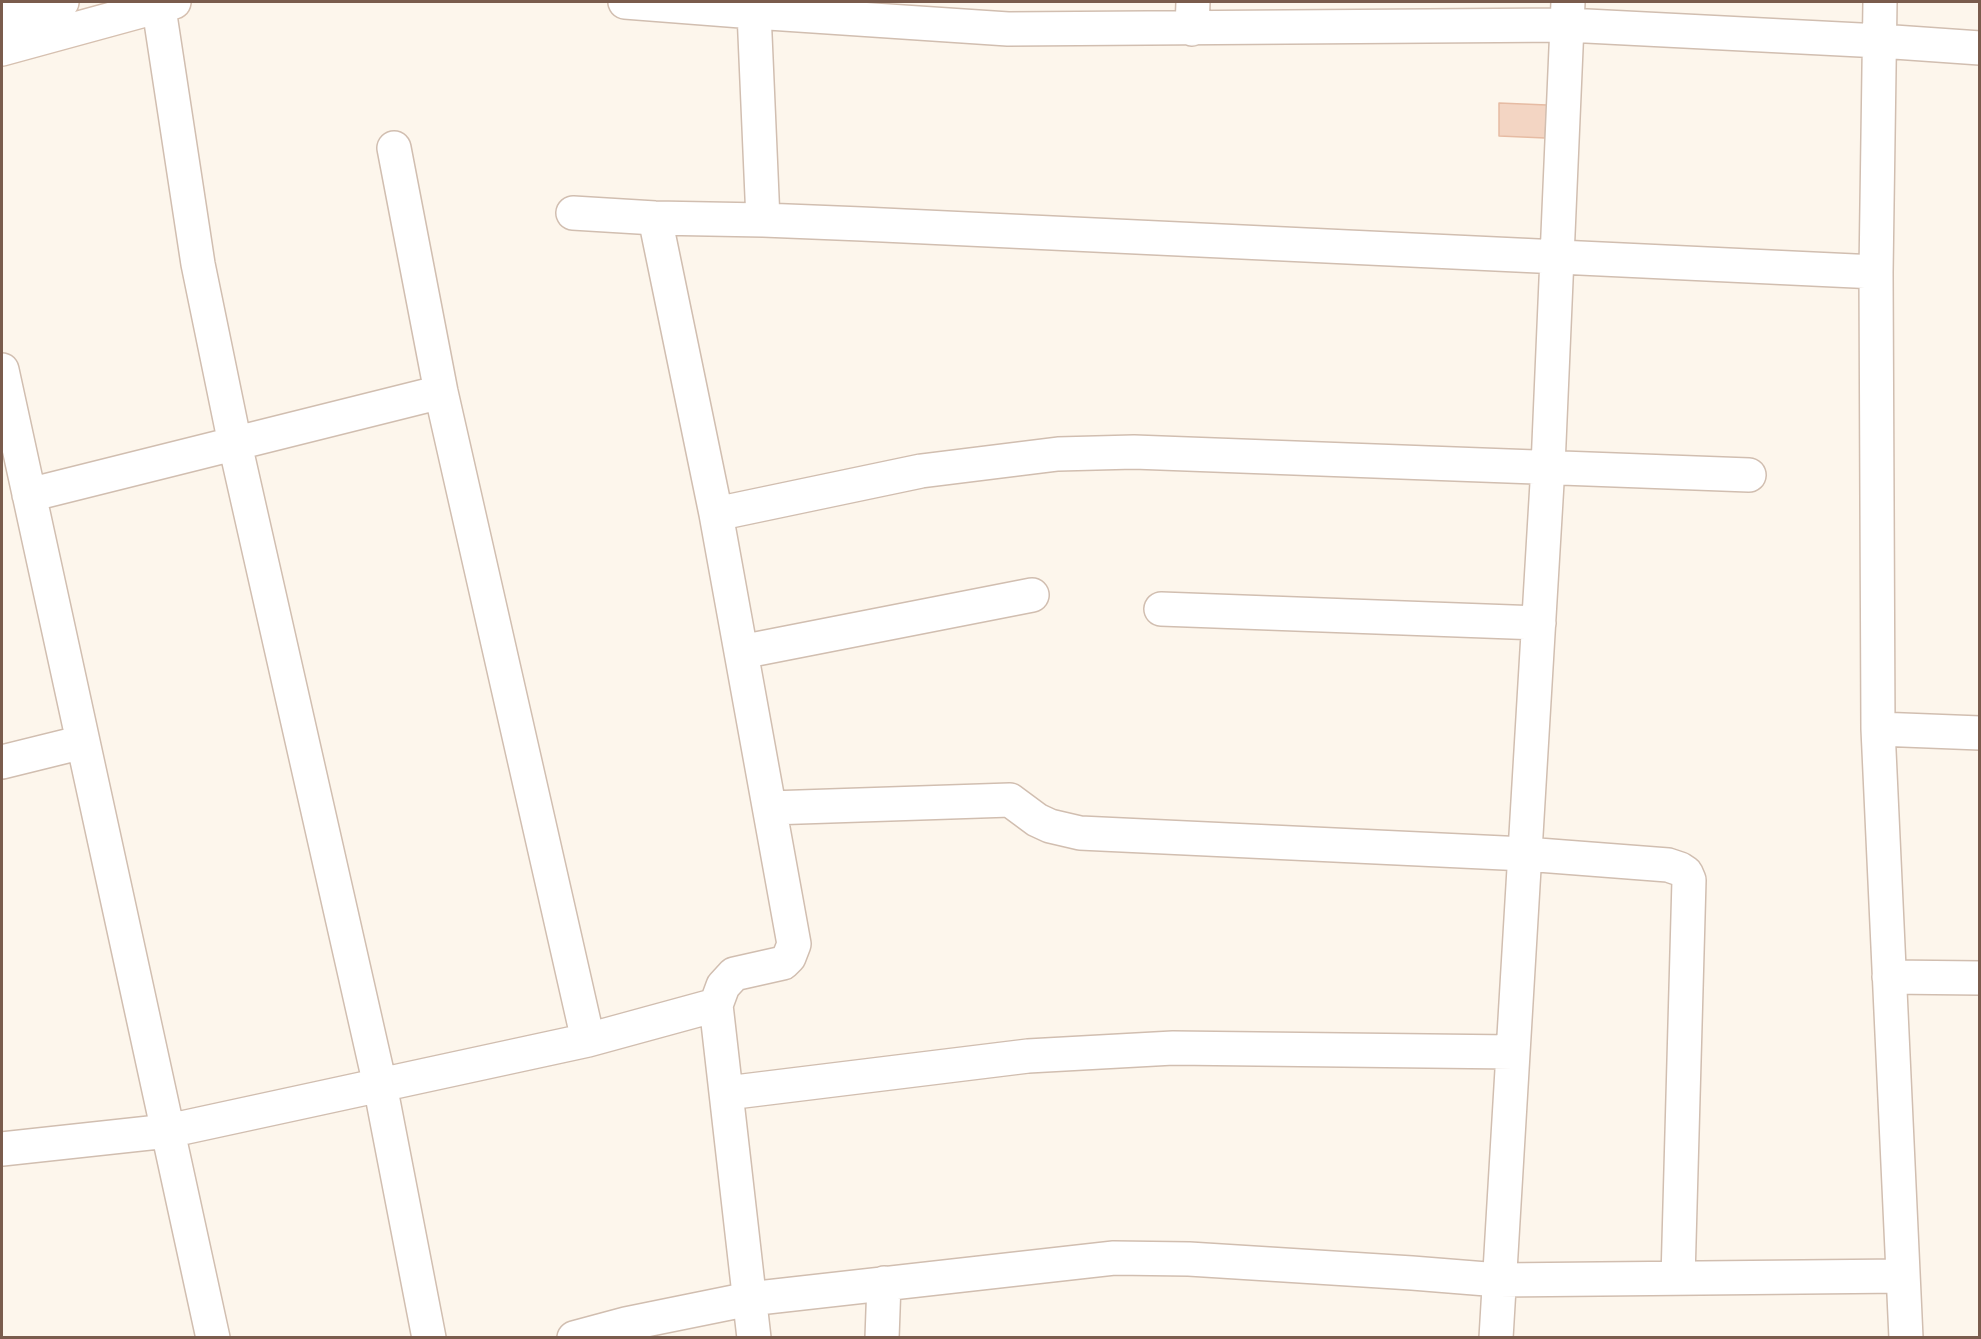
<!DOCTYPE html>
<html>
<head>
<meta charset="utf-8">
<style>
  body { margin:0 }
  #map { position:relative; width:1981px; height:1339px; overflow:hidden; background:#fdf6ec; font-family:"Fira Sans",sans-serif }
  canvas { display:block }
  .frame { position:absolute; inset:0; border:3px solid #7a5c4d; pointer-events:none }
</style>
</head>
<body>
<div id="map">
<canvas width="1981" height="1339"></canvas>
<div class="frame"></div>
</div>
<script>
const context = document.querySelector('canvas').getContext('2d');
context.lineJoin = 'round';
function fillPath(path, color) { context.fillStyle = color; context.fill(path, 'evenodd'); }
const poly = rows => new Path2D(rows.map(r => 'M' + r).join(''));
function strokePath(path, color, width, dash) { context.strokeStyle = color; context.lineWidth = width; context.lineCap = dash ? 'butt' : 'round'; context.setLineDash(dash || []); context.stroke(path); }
const building = poly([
  [1499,103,1547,105,1545,138,1499,136,1499,103]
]);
const street = poly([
  [158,2,198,264,235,444,380,1085,429,1338],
  [625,2,754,12,1008,29,1567,25,1880,41,1980,48],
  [1880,2,1876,272,1878,729,1906,1338],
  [754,12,763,220],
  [1192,29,1193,2],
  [394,148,441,392,588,1040],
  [573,213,655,218,763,220,862,224,1876,272],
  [655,218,716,514,794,944,789,957,783,963,734,974,723,986,716,1005,754,1338],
  [2,370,213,1338],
  [29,495,441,392],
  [716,514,921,471,1058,454,1134,452,1749,475],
  [1161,609,1539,623],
  [741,652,1032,595],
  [1878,729,1980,733],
  [2,762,83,742],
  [770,808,1010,800,1037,820,1050,826,1080,833,1525,854,1668,865,1680,869,1686,873,1689,880,1678,1278],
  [1889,977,1980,978],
  [727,1093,1028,1056,1173,1048,1513,1052],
  [2,1149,168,1131,588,1040,716,1005],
  [574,1338,626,1324,749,1299,1114,1258,1189,1259,1412,1273,1499,1280,1903,1276],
  [882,1338,884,1283],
  [1496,1338,1548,466,1568,2]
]);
const secondary = poly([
  [2,20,62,2],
  [2,49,174,2]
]);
fillPath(building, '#f3d5c3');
strokePath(building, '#e6bba3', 1.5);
strokePath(street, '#d1beb0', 36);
strokePath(secondary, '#d6c0b0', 36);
strokePath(street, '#fff', 33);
strokePath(secondary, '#fff', 33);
</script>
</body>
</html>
